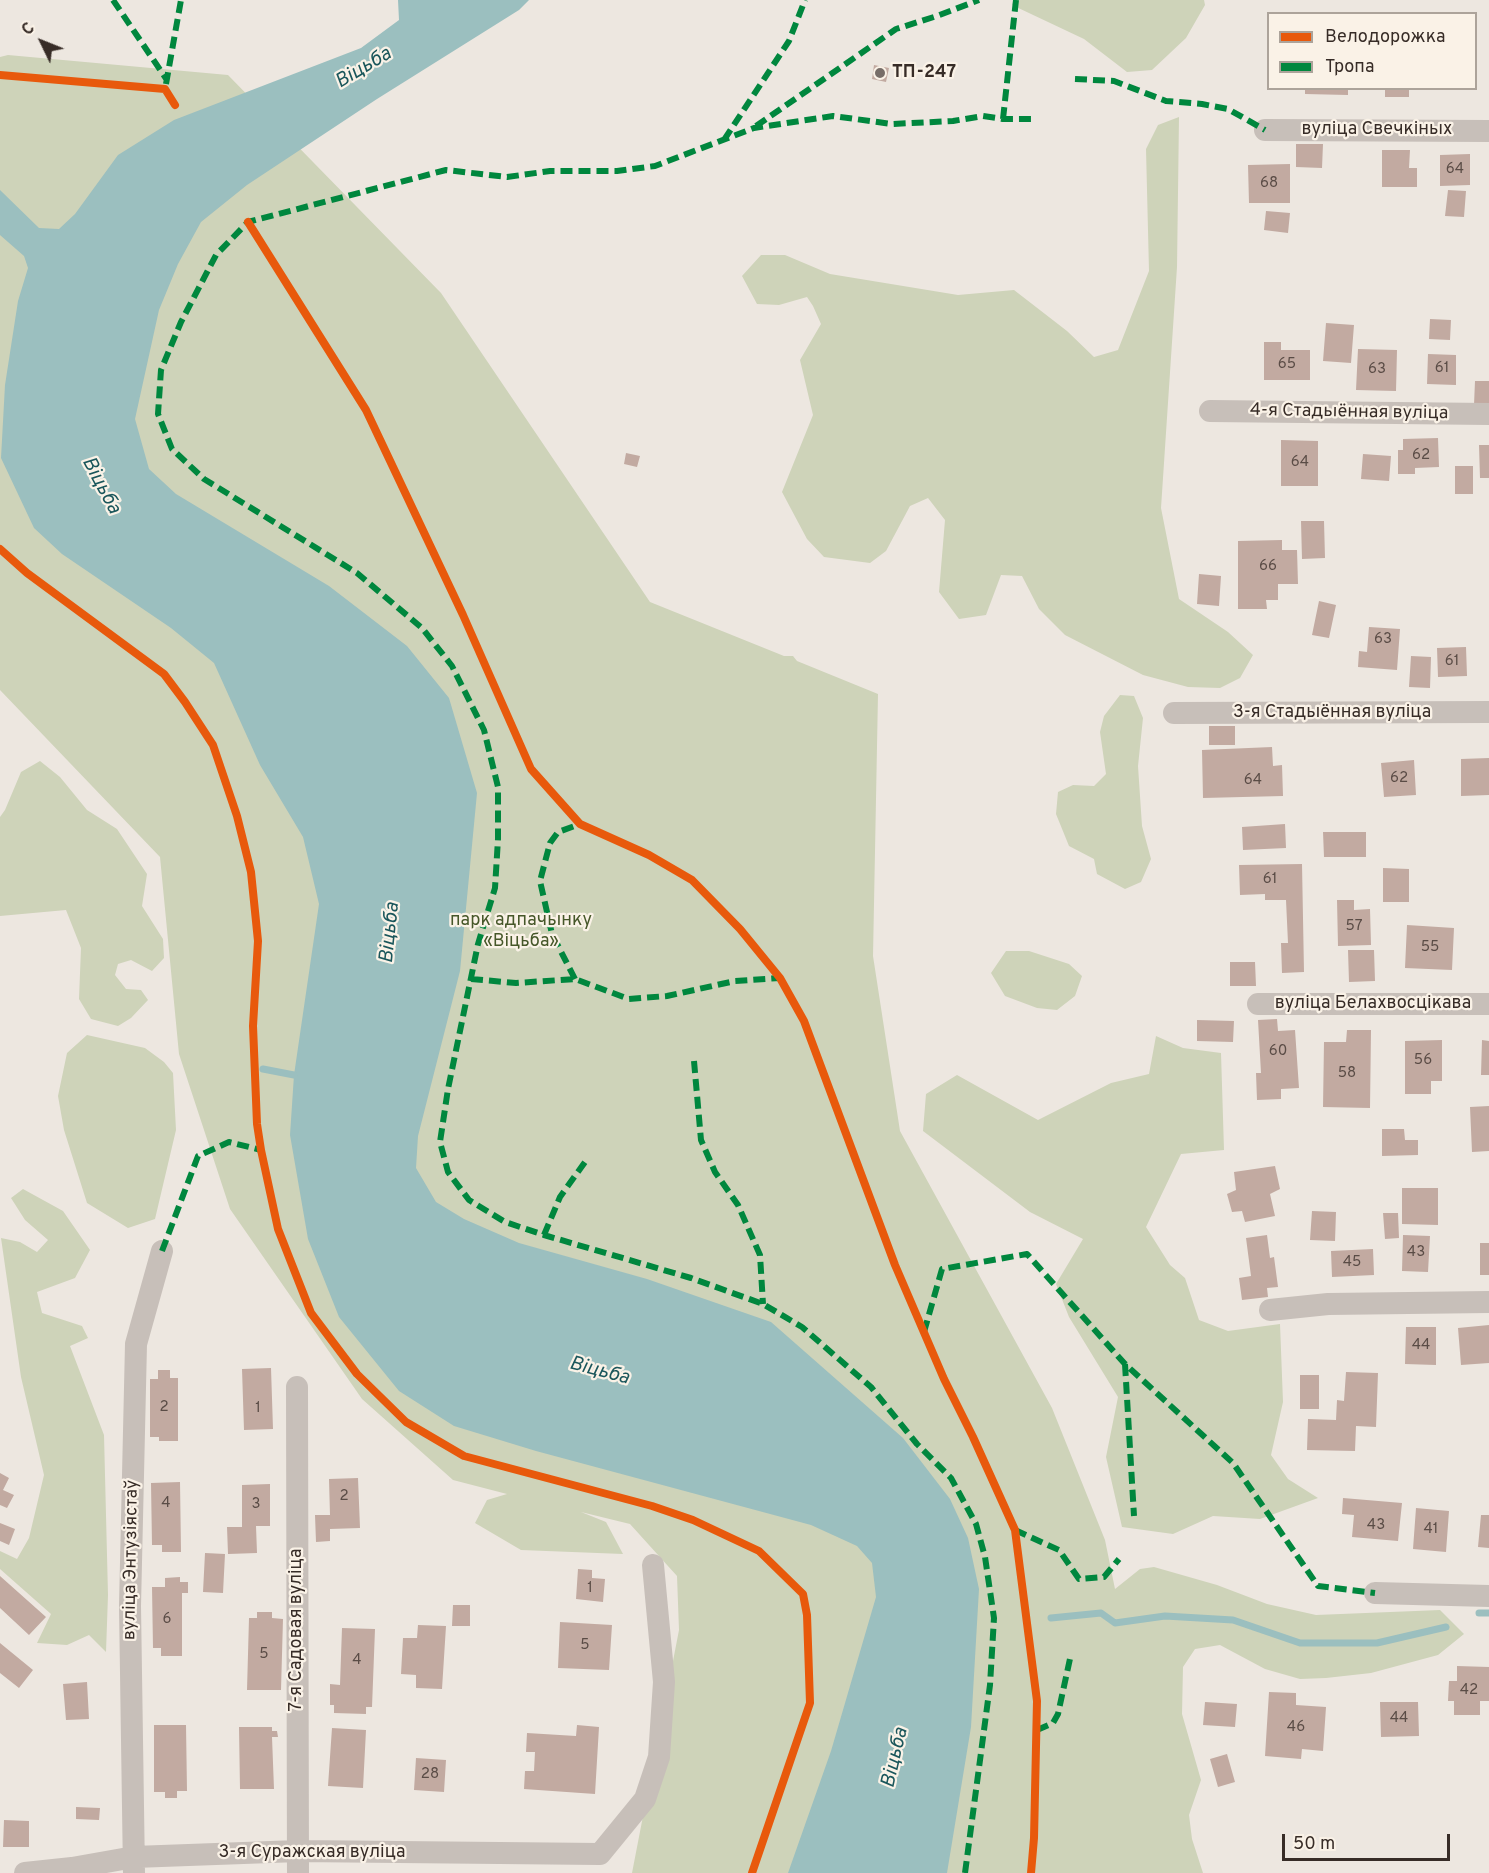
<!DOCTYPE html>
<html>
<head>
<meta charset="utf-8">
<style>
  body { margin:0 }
  #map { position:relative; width:1489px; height:1873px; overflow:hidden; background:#ede7e0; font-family:Overpass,sans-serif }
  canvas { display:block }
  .legend { position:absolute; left:1267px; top:12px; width:210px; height:78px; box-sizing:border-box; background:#faf2e7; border:2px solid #aca39a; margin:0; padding:8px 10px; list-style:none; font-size:18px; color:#372c27 }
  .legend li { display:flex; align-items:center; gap:12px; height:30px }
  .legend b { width:30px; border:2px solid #aca39a }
  .north { position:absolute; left:12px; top:12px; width:60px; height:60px; -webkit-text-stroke:4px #faf2e7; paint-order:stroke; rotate:313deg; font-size:16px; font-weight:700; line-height:24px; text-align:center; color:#372c27 }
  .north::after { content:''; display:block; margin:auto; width:21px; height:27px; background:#372c27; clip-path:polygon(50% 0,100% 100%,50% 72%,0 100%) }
  .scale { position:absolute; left:1282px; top:1834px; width:168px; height:27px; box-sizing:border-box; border:3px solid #372c27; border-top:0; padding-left:8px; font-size:18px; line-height:21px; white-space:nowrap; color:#372c27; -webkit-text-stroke:4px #faf2e7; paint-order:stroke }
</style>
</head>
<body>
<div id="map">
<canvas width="1489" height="1873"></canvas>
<ul class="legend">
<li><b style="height:8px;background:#e8590c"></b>Велодорожка</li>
<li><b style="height:8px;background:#00873e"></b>Тропа</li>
</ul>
<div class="north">С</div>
<div class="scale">50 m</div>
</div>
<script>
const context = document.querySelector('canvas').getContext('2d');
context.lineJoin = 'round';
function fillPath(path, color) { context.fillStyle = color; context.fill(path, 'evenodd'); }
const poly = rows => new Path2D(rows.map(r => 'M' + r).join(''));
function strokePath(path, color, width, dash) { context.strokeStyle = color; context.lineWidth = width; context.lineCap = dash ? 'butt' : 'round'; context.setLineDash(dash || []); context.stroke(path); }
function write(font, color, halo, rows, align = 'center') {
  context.font = font + ' Overpass,sans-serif'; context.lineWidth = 4.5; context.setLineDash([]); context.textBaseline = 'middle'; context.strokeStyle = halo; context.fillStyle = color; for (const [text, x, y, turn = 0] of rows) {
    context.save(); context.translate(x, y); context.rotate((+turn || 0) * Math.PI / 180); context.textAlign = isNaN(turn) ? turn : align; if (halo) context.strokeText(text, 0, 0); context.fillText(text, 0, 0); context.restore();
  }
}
const green = poly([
  [1014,0,1204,0,1205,5,1186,38,1152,70,1127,72,1084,39,1012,5],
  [8,55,228,75,441,293,650,602,784,656,793,656,797,661,878,694,873,956,900,1131,1052,1408,1105,1540,1115,1589,1140,1569,1154,1567,1217,1585,1267,1604,1316,1615,1440,1610,1464,1634,1438,1655,1371,1673,1326,1678,1300,1679,1265,1669,1220,1645,1195,1649,1183,1667,1182,1714,1201,1780,1189,1815,1192,1839,1203,1873,632,1873,679,1630,677,1576,630,1524,581,1512,606,1522,623,1554,521,1550,475,1523,487,1500,507,1494,453,1480,362,1399,230,1209,179,1054,160,857,0,690,0,57],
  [1179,117,1177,267,1161,508,1179,599,1228,632,1253,655,1240,678,1220,688,1188,687,1143,675,1065,635,1039,609,1022,576,1001,575,986,615,959,619,939,592,945,520,928,498,910,506,886,551,870,563,824,557,807,539,782,492,813,415,800,360,821,324,813,306,807,297,779,305,757,304,742,276,761,255,785,255,830,274,958,295,1014,290,1067,331,1094,357,1118,350,1149,271,1146,149,1158,125],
  [1120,695,1134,696,1143,718,1138,766,1142,826,1151,859,1141,882,1125,889,1097,874,1094,859,1069,846,1056,814,1058,792,1073,785,1094,786,1106,774,1100,732,1104,716],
  [40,761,60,777,87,810,117,829,147,874,142,906,163,939,164,958,152,971,131,960,118,964,115,975,126,989,141,990,148,1000,131,1018,118,1026,91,1019,79,999,81,948,66,910,0,916,0,817,5,810,21,772],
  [1006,951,1029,951,1069,964,1082,976,1075,996,1057,1010,1037,1008,1005,996,991,973],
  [87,1035,145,1048,164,1062,173,1073,176,1130,155,1219,128,1228,87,1203,64,1130,58,1096,67,1053],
  [1156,1036,1183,1048,1221,1053,1224,1150,1181,1154,1146,1227,1170,1265,1185,1278,1199,1320,1228,1331,1280,1324,1283,1402,1271,1455,1288,1479,1318,1498,1260,1519,1213,1516,1173,1534,1122,1527,1106,1457,1118,1397,1069,1317,1056,1284,1083,1239,1030,1212,923,1131,926,1094,957,1075,1038,1120,1111,1083,1149,1074],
  [23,1189,63,1211,90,1250,75,1278,37,1292,42,1313,82,1326,88,1338,70,1346,104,1435,108,1595,106,1652,89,1635,67,1645,37,1643,51,1614,0,1569,0,1551,17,1559,29,1538,44,1475,21,1377,1,1238,20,1242,37,1252,48,1240,25,1220,11,1198]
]);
const water = poly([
  [398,0,529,0,519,10,377,99,247,185,201,222,178,264,159,310,135,419,149,469,176,494,329,586,407,646,449,698,477,793,460,971,418,1136,416,1168,436,1202,464,1219,519,1243,647,1279,771,1322,903,1438,950,1499,968,1538,979,1589,971,1727,947,1873,788,1873,831,1751,876,1597,872,1563,857,1546,811,1525,536,1451,454,1426,399,1391,339,1317,308,1239,290,1135,294,1075,319,904,303,837,260,765,214,663,171,628,62,554,34,528,1,458,5,385,18,301,28,268,24,256,0,235,0,190,39,228,59,229,75,214,118,155,174,120,361,48,399,20]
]);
const stream = poly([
  [263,1069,294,1075],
  [1479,1613,1489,1613],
  [1051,1618,1101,1613,1115,1623,1165,1616,1233,1620,1300,1643,1377,1643,1446,1627]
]);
const building = poly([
  [874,65,889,68,886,82,872,79],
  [1305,88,1348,88,1348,95,1305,94],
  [1385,88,1409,88,1409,97,1385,97],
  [1296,144,1323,144,1322,168,1296,167],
  [1382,150,1410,150,1409,168,1417,168,1417,187,1382,187],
  [1470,154,1470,185,1440,186,1440,155],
  [1290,164,1290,203,1249,203,1248,165],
  [1448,190,1466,191,1464,217,1445,216],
  [1266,211,1290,213,1288,233,1264,230],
  [1430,319,1451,320,1450,340,1429,339],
  [1326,323,1354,325,1351,363,1323,361],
  [1264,342,1281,342,1281,350,1310,350,1310,380,1264,380],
  [1358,349,1397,350,1396,391,1356,390],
  [1428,354,1456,355,1456,385,1427,384],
  [1475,381,1489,381,1489,406,1474,405],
  [1438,438,1439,467,1415,468,1415,474,1398,474,1398,450,1403,450,1403,439],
  [1281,440,1318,441,1318,486,1281,486],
  [1479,445,1489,445,1489,478,1480,478],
  [626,453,640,456,637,467,624,464],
  [1363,454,1391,456,1389,481,1361,479],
  [1455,466,1473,466,1473,494,1455,494],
  [1301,521,1324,521,1325,558,1302,559],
  [1282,540,1282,550,1297,550,1298,584,1278,584,1278,600,1266,600,1267,609,1238,609,1238,541],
  [1199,574,1221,576,1219,606,1197,604],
  [1319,601,1336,605,1329,638,1312,635],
  [1369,627,1400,629,1397,670,1358,667,1359,651,1367,652],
  [1466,647,1467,676,1438,677,1437,648],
  [1411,656,1431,657,1430,688,1409,687],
  [1209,726,1235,726,1235,745,1209,745],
  [1272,747,1273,766,1282,765,1283,796,1203,798,1202,750],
  [1489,758,1489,795,1461,796,1461,759],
  [1414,760,1416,795,1384,797,1381,763],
  [1285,824,1286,848,1243,850,1242,827],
  [1323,832,1366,832,1366,857,1324,857],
  [1302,864,1304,972,1282,973,1281,943,1288,943,1286,900,1265,900,1265,894,1240,895,1239,865],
  [1383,868,1409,869,1409,902,1383,902],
  [1337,900,1354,900,1354,910,1370,909,1371,945,1338,946],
  [1407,925,1454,928,1452,970,1405,968],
  [1348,950,1374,950,1375,981,1349,982],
  [1230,962,1255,962,1256,986,1230,986],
  [1277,1019,1278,1031,1295,1030,1299,1088,1281,1089,1281,1099,1257,1100,1256,1073,1261,1073,1258,1020],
  [1197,1020,1234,1021,1233,1042,1197,1041],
  [1347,1030,1371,1030,1370,1108,1323,1107,1324,1042,1346,1042],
  [1442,1040,1442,1081,1431,1081,1431,1094,1405,1094,1405,1041],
  [1482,1040,1489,1041,1489,1075,1481,1075],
  [1489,1106,1489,1151,1472,1152,1470,1107],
  [1382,1129,1404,1129,1405,1140,1418,1140,1418,1155,1382,1156],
  [1275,1166,1280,1189,1270,1194,1275,1216,1245,1222,1242,1211,1232,1212,1227,1194,1236,1190,1234,1172],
  [1402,1188,1438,1188,1438,1225,1402,1224],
  [1312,1211,1336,1212,1335,1241,1310,1240],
  [1383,1213,1398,1213,1399,1238,1385,1239],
  [1267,1235,1270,1258,1274,1257,1278,1287,1267,1288,1268,1297,1242,1300,1239,1278,1251,1276,1246,1238],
  [1403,1235,1430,1236,1428,1272,1402,1271],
  [1480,1243,1489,1243,1489,1275,1480,1275],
  [1373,1249,1374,1275,1332,1277,1331,1251],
  [1489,1325,1489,1363,1461,1365,1458,1328],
  [1406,1327,1436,1327,1436,1365,1405,1364],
  [271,1368,273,1429,244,1430,242,1369],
  [158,1370,170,1370,170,1378,178,1378,178,1441,159,1441,159,1437,150,1437,150,1379,158,1379],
  [1346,1372,1378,1373,1376,1427,1356,1426,1355,1451,1307,1450,1308,1419,1336,1420,1337,1400,1344,1401],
  [1300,1375,1319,1375,1319,1409,1300,1409],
  [0,1473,9,1478,3,1490,14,1495,7,1508,0,1505],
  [358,1478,360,1528,330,1529,330,1541,316,1542,315,1515,330,1515,329,1479],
  [180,1482,181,1552,162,1552,162,1545,152,1545,151,1483],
  [270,1484,270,1526,256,1526,257,1553,228,1554,227,1527,242,1527,242,1485],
  [1343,1498,1402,1503,1398,1541,1352,1537,1354,1515,1342,1514],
  [1416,1508,1449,1511,1446,1552,1413,1549],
  [1481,1515,1489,1515,1489,1548,1478,1547],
  [0,1523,15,1529,9,1545,0,1541],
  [205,1553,225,1554,223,1593,203,1592],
  [578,1569,592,1570,592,1578,605,1579,603,1602,576,1599],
  [0,1576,46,1617,29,1635,0,1608],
  [180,1577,180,1582,188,1582,188,1593,182,1593,182,1656,161,1656,161,1648,153,1648,152,1587,165,1587,165,1578],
  [453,1605,470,1605,470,1626,452,1626],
  [257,1612,272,1612,272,1618,283,1619,281,1690,247,1690,249,1618,257,1618],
  [560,1622,612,1625,609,1670,558,1668],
  [418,1625,446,1626,442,1689,416,1688,416,1675,401,1674,403,1638,417,1638],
  [342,1628,375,1629,372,1707,366,1707,366,1714,334,1713,334,1705,330,1705,330,1684,340,1685],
  [0,1643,33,1670,19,1688,0,1673],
  [1457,1666,1489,1667,1489,1701,1480,1701,1480,1715,1454,1715,1454,1701,1448,1701,1449,1681,1457,1681],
  [87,1682,89,1719,66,1720,63,1684],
  [1269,1692,1296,1693,1296,1705,1326,1707,1323,1751,1302,1749,1301,1759,1265,1756],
  [1205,1702,1237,1704,1235,1727,1203,1725],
  [1380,1702,1418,1702,1419,1736,1381,1737],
  [154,1725,186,1725,187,1791,177,1791,177,1798,165,1798,165,1792,154,1792],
  [577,1725,599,1727,595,1794,524,1789,525,1771,534,1771,535,1752,526,1752,527,1733,576,1736],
  [239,1727,272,1727,272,1731,277,1731,278,1737,272,1737,274,1789,240,1789],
  [332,1728,366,1730,363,1788,328,1786],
  [1227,1754,1235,1782,1218,1787,1210,1759],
  [416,1758,446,1760,444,1792,414,1790],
  [76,1807,100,1808,99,1820,76,1819],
  [4,1820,29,1821,29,1847,3,1847]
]);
const minor = poly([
  [1265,130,1489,131],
  [1210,411,1489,414],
  [1174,713,1489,712],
  [1258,1004,1489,1004],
  [1270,1310,1328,1304,1489,1302],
  [297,1387,298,1873],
  [1375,1593,1489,1596],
  [600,1854,645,1799,659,1757,664,1682,653,1565],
  [25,1873,72,1868,134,1857,298,1851,600,1854],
  [134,1873,130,1606,136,1344,162,1251]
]);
const quiet = poly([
  [113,0,167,80],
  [1075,79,1114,81,1166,101,1202,104,1228,109,1265,130],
  [166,84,181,0],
  [1003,119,1016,0],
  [756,126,896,29,937,16,979,0],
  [724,140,789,41,805,0],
  [471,979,516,983,575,979,629,999,667,996,735,981,780,978],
  [575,979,552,934,540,881,550,843,558,832,580,824],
  [694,1061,701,1140,715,1172,738,1205,760,1255,763,1304],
  [544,1235,560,1197,585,1162],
  [162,1251,198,1156,229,1142,261,1150],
  [924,1332,942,1269,1027,1254,1125,1364,1233,1463,1318,1586,1375,1593],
  [1125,1364,1134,1516],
  [1015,1530,1059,1550,1079,1579,1104,1577,1119,1559],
  [1037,1730,1053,1723,1058,1714,1071,1654],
  [965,1873,990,1685,994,1618,985,1557,976,1524,951,1478,917,1444,871,1387,802,1327,763,1304,691,1278,544,1235,505,1222,469,1200,448,1172,440,1142,448,1089,478,944,495,888,498,839,498,787,484,730,452,666,422,628,357,573,204,479,172,449,158,414,161,370,181,322,216,255,248,222,446,170,507,177,550,171,617,171,655,166,754,128,833,116,892,124,953,121,983,116,1003,119,1033,119]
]);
const cycleway = poly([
  [0,75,165,89,175,105],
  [248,222,366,410,463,615,531,769,580,824,649,855,692,880,740,929,780,978,804,1021,895,1265,944,1379,973,1437,1015,1530,1037,1701,1034,1838,1031,1873],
  [0,549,27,573,164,674,185,702,213,745,237,816,251,872,258,941,253,1026,257,1124,261,1150,278,1229,311,1313,357,1374,406,1422,464,1456,652,1506,693,1520,759,1551,803,1594,807,1615,810,1703,752,1873]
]);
const markers = [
  [880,73,6,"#776d68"]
];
const numberNames = [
  ["64",1455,170],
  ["68",1269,184],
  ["65",1287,365],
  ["61",1442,369],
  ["63",1377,370],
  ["62",1421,456],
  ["64",1300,463],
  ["66",1268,567],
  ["63",1383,640],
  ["61",1452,662],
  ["62",1399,779],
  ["64",1253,781],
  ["61",1270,880],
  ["57",1354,927],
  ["55",1430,948],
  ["60",1278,1052],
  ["56",1423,1061],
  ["58",1347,1074],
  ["43",1416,1253],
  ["45",1352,1263],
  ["44",1421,1346],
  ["2",164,1408],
  ["1",258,1409],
  ["2",344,1497],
  ["4",166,1504],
  ["3",256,1505],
  ["43",1376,1526],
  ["41",1431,1530],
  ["1",590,1589],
  ["6",167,1620],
  ["5",585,1646],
  ["5",264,1655],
  ["4",357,1661],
  ["42",1469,1691],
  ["44",1399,1719],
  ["46",1296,1728],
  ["28",430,1775]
];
const poiNames = [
  ["ТП-247",892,73]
];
const streetNames = [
  ["вуліца Свечкіных",1377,130],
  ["4-я Стадыённая вуліца",1349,413,1],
  ["3-я Стадыённая вуліца",1332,713],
  ["вуліца Белахвосцікава",1373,1004],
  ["вуліца Энтузіястаў",132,1560,-89],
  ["7-я Садовая вуліца",297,1630,-90],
  ["3-я Суражская вуліца",312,1853]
];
const parkNames = [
  ["парк адпачынку",521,921],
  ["«Віцьба»",521,942]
];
const waterNames = [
  ["Віцьба",364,69,-31],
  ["Віцьба",100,486,62],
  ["Віцьба",391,933,-84],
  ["Віцьба",599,1372,15],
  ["Віцьба",896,1758,-77]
];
fillPath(green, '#ced3b9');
fillPath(water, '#9bbfbf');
strokePath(stream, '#9bbfbf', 7);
fillPath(building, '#c2aaa1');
strokePath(minor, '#c7bfb9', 22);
strokePath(quiet, '#00873e', 6, [12, 6]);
strokePath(cycleway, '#e8590c', 8);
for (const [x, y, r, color] of markers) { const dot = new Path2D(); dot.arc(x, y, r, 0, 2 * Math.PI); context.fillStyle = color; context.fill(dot); strokePath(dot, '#faf2e7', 2); }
write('15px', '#5a4c46', null, numberNames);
write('bold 18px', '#372c27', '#faf2e7', poiNames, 'left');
write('18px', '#372c27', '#faf2e7', streetNames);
write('18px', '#465729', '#faf2e7', parkNames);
write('italic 20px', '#1a565b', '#faf2e7', waterNames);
</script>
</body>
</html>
